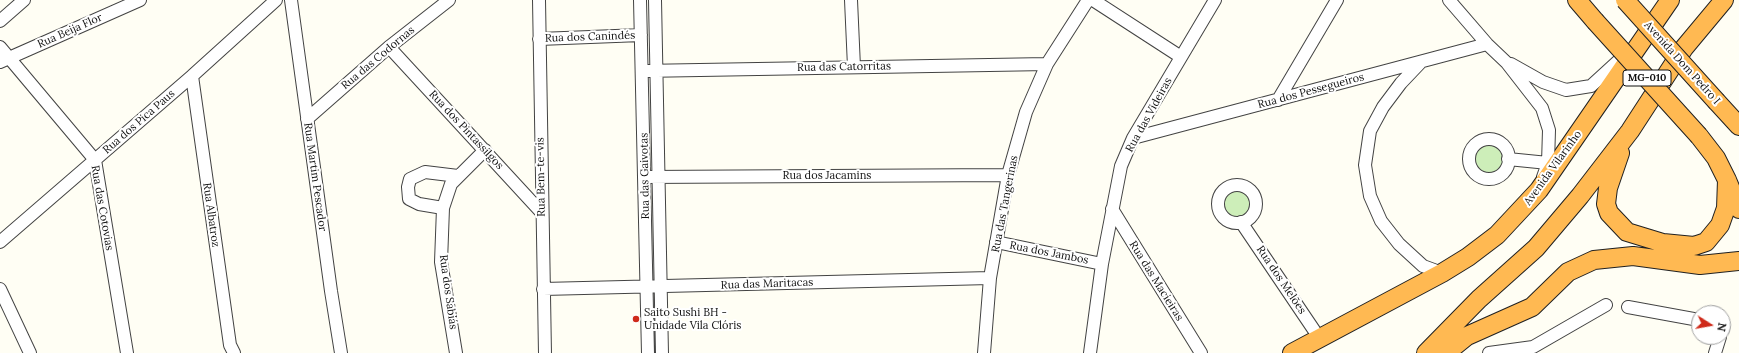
<!DOCTYPE html>
<html>
<head>
<meta charset="utf-8">
<style>
  body { margin:0 }
  #map { position:relative; width:1739px; height:353px; overflow:hidden; background:#fffef4; font-family:Lora,serif }
  canvas { display:block }
  .north { position:absolute; left:1691px; top:305px; width:40px; height:40px; box-sizing:border-box; background:#fff; border:1px solid #9f9f9f; border-radius:50%; rotate:101deg; font-size:11px; font-weight:700; line-height:16px; text-align:center; color:#101010 }
  .north::after { content:''; display:block; margin:auto; width:14px; height:18px; background:#cf2a1a; clip-path:polygon(50% 0,100% 100%,50% 72%,0 100%) }
</style>
</head>
<body>
<div id="map">
<canvas width="1739" height="353"></canvas>
<div class="north">N</div>
</div>
<script>
const context = document.querySelector('canvas').getContext('2d');
context.lineJoin = 'round';
function fillPath(path, color) { context.fillStyle = color; context.fill(path, 'evenodd'); }
const poly = rows => new Path2D(rows.map(r => 'M' + r).join(''));
function strokePath(path, color, width, dash) { context.strokeStyle = color; context.lineWidth = width; context.lineCap = dash ? 'butt' : 'round'; context.setLineDash(dash || []); context.stroke(path); }
function write(font, color, halo, rows, align = 'center') {
  context.font = font + ' Lora,serif'; context.lineWidth = 4; context.setLineDash([]); context.textBaseline = 'middle'; context.strokeStyle = halo; context.fillStyle = color; for (const [text, x, y, turn = 0] of rows) {
    context.save(); context.translate(x, y); context.rotate((+turn || 0) * Math.PI / 180); context.textAlign = isNaN(turn) ? turn : align; if (halo) context.strokeText(text, 0, 0); context.fillText(text, 0, 0); context.restore();
  }
}
const green = poly([
  '1474 159a15 15 0 1 1 30 0a15 15 0 1 1-30 0Z',
  '1221 204a15 15 0 1 1 30 0a15 15 0 1 1-30 0Z'
]);
const minor = poly([
  [291,0,331,291,341,353],
  [539,0,545,353],
  [640,0,648,353],
  [655,0,662,353],
  [851,0,854,67],
  [1093,0,1181,57],
  [1449,0,1487,44,1507,63,1542,108,1549,130,1548,163,1543,177],
  [0,21,24,0],
  [539,39,641,35],
  [0,47,95,160,127,353],
  [389,47,542,213],
  [0,62,140,0],
  [1420,63,1401,83,1383,107,1370,131,1365,165,1370,196,1381,221,1399,244,1423,266,1442,273],
  [1511,64,1543,82,1566,90,1591,86,1626,54],
  [642,71,1047,64],
  [192,76,230,345,234,353],
  [1278,100,1337,0],
  [307,119,389,47,449,0],
  [1133,138,1487,44],
  '1469 159a20 20 0 1 1 40 0a20 20 0 1 1-40 0Z',
  [1508,159,1548,163],
  [645,177,1008,175],
  '1218 204a19 19 0 1 1 38 0a19 19 0 1 1-38 0Z',
  [443,208,419,204,409,199,408,187,410,179,425,172,458,176],
  [1112,209,1201,353],
  [1241,222,1320,339],
  [0,242,192,76,276,0],
  [996,242,1102,264],
  [0,289,30,353],
  [543,289,990,278],
  [1628,307,1699,320],
  [1723,325,1723,329],
  [456,353,441,262,443,208,451,184,485,150],
  [984,353,990,278,1008,175,1026,112,1047,64,1088,0],
  [1090,353,1102,264,1121,166,1133,138,1215,0],
  [1489,353,1533,347,1606,305],
  [1715,353,1720,337]
]);
const highway = poly([
  [1577,0,1595,21],
  [1717,102,1739,126],
  [1699,136,1716,158,1727,180,1739,209],
  [1620,153,1608,188,1606,204,1609,213,1627,232,1663,243,1694,246,1706,242,1720,225,1726,208,1727,180],
  [1292,353,1442,273,1468,257,1497,235,1539,190,1670,0],
  [1426,353,1479,299,1536,248,1580,196,1630,131,1684,48,1724,0],
  [1446,353,1467,336,1532,307,1568,272,1594,260,1633,256,1700,265,1739,261]
]);
const highwayBridge = poly([
  [1625,0,1717,102],
  [1595,21,1699,136]
]);
const markers = [
  [636,319,4,"#cf2a1a"]
];
const shields = [
  [1647,78,48]
];
const shieldNames = [
  ["MG-010",1647,78]
];
const streetNames = [
  ["Rua Beija Flor",70,31,-24],
  ["Rua dos Canindés",590,37,-2],
  ["Rua das Codornas",378,58,-40],
  ["Avenida Dom Pedro I",1682,63,48],
  ["Rua das Catorritas",844,67,-1],
  ["Rua dos Pessegueiros",1311,91,-15],
  ["Rua das Videiras",1149,115,-61],
  ["Rua dos Pica Paus",139,122,-41],
  ["Rua dos Pintassilgos",466,130,47],
  ["Avenida Vilarinho",1553,168,-54],
  ["Rua das Gaivotas",645,176,-91],
  ["Rua dos Jacamins",827,176],
  ["Rua Martim Pescador",315,177,82],
  ["Rua Bem-te-vis",541,177,-91],
  ["Rua das Tangerinas",1005,204,-79],
  ["Rua das Cotovias",102,208,80],
  ["Rua Albatroz",211,215,82],
  ["Rua dos Jambos",1049,253,11],
  ["Rua dos Melões",1281,280,56],
  ["Rua das Macieiras",1156,281,58],
  ["Rua das Maritacas",767,284,-2],
  ["Rua dos Sabiás",448,292,82]
];
const poiNames = [
  ["Saito Sushi BH -",644,313],
  ["Unidade Vila Clóris",644,326]
];
fillPath(green, '#cdeeb9');
strokePath(minor, '#434343', 14);
strokePath(highway, '#212121', 20);
strokePath(minor, '#fff', 12);
strokePath(highway, '#ffb952', 18);
strokePath(highwayBridge, '#212121', 20, []);
strokePath(highwayBridge, '#ffb952', 18);
for (const [x, y, r, color] of markers) { const dot = new Path2D(); dot.arc(x, y, r, 0, 2 * Math.PI); context.fillStyle = color; context.fill(dot); strokePath(dot, '#fff', 1.5); }
for (const [x, y, w] of shields) { const box = new Path2D(); box.roundRect(x - w / 2, y - 8, w, 16, 3); context.fillStyle = '#fff'; context.fill(box); strokePath(box, '#101010', 1); }
write('bold 10px', '#101010', null, shieldNames);
write('11px', '#101010', '#fff', streetNames);
write('11px', '#101010', '#fff', poiNames, 'left');
</script>
</body>
</html>
